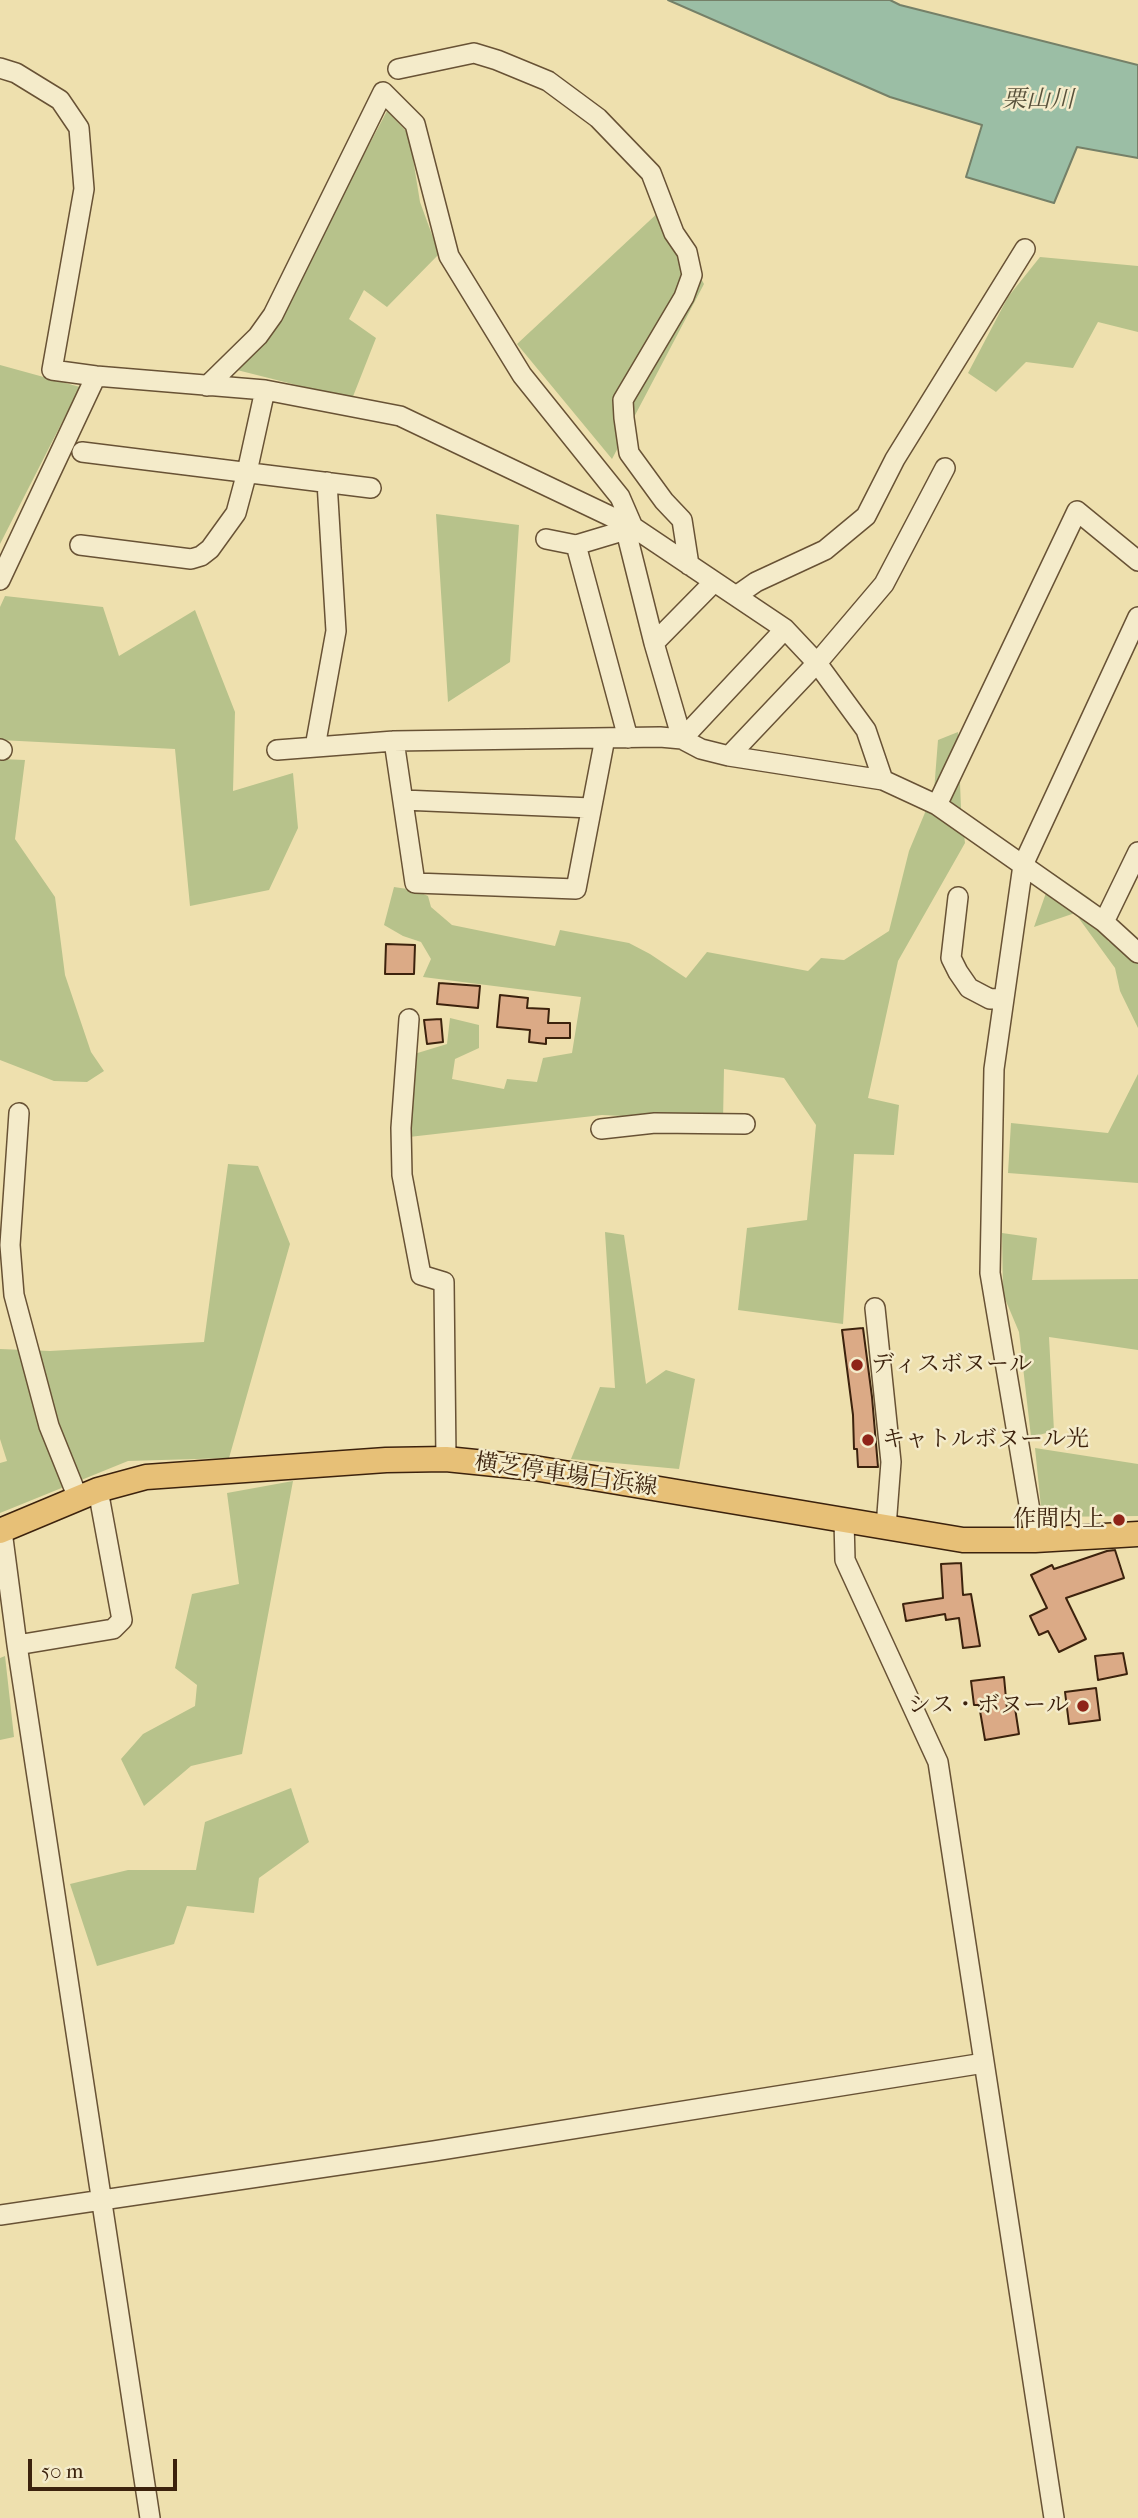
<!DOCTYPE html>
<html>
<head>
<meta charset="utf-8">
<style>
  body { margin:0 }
  #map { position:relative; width:1138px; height:2518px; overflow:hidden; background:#eee0ae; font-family:"IM FELL French Canon",serif }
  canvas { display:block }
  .scale { position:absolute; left:28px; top:2459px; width:149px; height:32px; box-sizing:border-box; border:4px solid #3c220d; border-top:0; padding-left:9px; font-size:21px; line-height:24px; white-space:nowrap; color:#3c220d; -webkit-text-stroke:5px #f4ebca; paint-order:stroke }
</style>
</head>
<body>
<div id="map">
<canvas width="1138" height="2518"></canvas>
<div class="scale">50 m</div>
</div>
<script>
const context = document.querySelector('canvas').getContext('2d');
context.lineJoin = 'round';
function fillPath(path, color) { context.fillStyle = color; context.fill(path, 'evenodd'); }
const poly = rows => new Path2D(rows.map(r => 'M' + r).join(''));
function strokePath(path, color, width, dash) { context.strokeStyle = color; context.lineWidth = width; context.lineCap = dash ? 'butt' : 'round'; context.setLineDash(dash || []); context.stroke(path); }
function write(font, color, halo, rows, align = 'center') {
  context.font = font + ' "IM FELL French Canon","Noto Serif JP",serif'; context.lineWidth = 5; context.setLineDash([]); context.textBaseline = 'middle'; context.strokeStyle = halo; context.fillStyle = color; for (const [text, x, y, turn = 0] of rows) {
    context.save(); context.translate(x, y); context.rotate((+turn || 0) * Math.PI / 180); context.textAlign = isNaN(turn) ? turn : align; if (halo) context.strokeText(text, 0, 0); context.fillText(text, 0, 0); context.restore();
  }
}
const green = poly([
  [387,111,409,134,420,202,439,254,387,307,364,290,349,319,376,338,352,399,237,370,283,307],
  [662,209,704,284,612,459,517,344],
  [1040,257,1138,266,1138,332,1098,322,1073,368,1026,362,996,392,968,373,1008,297],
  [0,365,80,387,0,544],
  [436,514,519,525,510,662,448,702],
  [5,596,103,607,119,656,195,610,235,712,233,791,293,773,298,828,269,890,190,906,175,749,0,740,0,607],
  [958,732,961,808,965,843,898,961,868,1098,899,1105,894,1155,854,1154,843,1324,738,1310,747,1228,807,1220,816,1125,784,1078,724,1069,723,1121,602,1115,409,1137,411,1055,447,1044,450,1018,479,1025,479,1048,455,1059,452,1079,504,1089,507,1079,537,1082,543,1058,572,1053,581,997,423,977,431,959,421,942,403,936,384,925,394,887,414,890,428,896,431,907,452,925,555,946,560,930,629,943,650,954,686,978,707,952,808,971,821,958,844,960,889,931,909,851,934,791,938,740],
  [0,759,25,760,15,839,55,897,65,975,91,1052,104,1071,87,1082,54,1081,0,1060],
  [1053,873,1091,899,1108,941,1138,960,1138,1028,1120,991,1115,968,1075,913,1034,927],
  [1138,1074,1138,1183,1008,1173,1011,1123,1108,1133],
  [228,1164,258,1166,290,1244,229,1458,128,1461,0,1513,0,1463,7,1461,0,1439,0,1349,50,1351,204,1342],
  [605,1232,624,1235,646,1384,666,1370,695,1379,679,1469,571,1459,600,1387,615,1388],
  [1002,1233,1037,1238,1032,1280,1138,1279,1138,1350,1049,1337,1054,1431,1031,1437,1019,1332,1003,1294],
  [1035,1448,1138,1464,1138,1516,1042,1517],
  [293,1481,242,1754,191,1766,144,1806,121,1759,143,1734,195,1706,197,1685,175,1668,192,1594,239,1584,227,1493],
  [5,1656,14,1737,0,1740,0,1658],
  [291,1788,309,1842,259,1878,254,1913,187,1906,174,1944,97,1966,70,1884,128,1870,196,1870,205,1822]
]);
const water = poly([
  [668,0,890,0,900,5,1138,65,1138,158,1077,147,1054,203,966,177,982,125,890,97,668,0]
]);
const building = poly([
  [386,944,415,945,414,974,385,974,386,944],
  [439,983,480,986,478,1008,437,1004,439,983],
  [500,995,528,998,527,1008,549,1009,548,1023,570,1023,570,1038,546,1038,546,1044,529,1042,530,1030,497,1027,500,995],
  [441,1019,443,1042,427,1044,424,1020,441,1019],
  [863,1328,872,1397,878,1467,858,1467,857,1449,854,1449,853,1415,842,1330,863,1328],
  [1115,1550,1124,1578,1066,1598,1086,1639,1059,1652,1048,1631,1039,1635,1030,1616,1047,1608,1031,1575,1052,1565,1054,1569,1107,1551,1115,1550],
  [961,1563,963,1595,971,1594,980,1646,963,1648,959,1618,946,1620,945,1614,906,1621,903,1604,943,1598,941,1564,961,1563],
  [1123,1653,1127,1674,1098,1680,1095,1656,1123,1653],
  [1004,1677,1007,1709,1015,1708,1019,1734,985,1740,979,1705,974,1705,971,1681,1004,1677],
  [1096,1688,1100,1720,1069,1724,1065,1692,1096,1688]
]);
const minor = poly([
  [0,68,16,73,60,100,79,128,84,189,52,370,96,376,265,390,400,416,633,527,785,629,817,663,866,730,883,780],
  [398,69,474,53,497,60,548,81,598,118,651,173,674,233,687,252,692,275,684,297,623,400,624,418,629,453,664,501,682,520,689,565],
  [207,386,258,336,273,315,383,92,415,124,449,256,522,375,620,497,633,527],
  [82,452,371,488],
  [624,523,654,643,682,739],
  [546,539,576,545,626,530],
  [80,545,191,559,201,556,210,549,236,513,247,472,265,390],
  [576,545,628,738],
  [0,580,96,376],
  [736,596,756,582,825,550,866,516,895,459,1025,249],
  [654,643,714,582],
  [682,739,785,629],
  [394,741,415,883,576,889,605,738],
  [315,747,336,631,327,482],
  [0,749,2,750],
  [277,750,394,741,660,737,682,739,701,749,729,756,883,780,937,805,1104,922,1138,953],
  [729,756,817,663,884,584,945,468],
  [403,800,591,808],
  [937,805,1077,511,1138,561],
  [958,897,951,958,958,972,969,988,990,999,1004,998],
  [1104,922,1138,852],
  [409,1019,401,1128,402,1175,421,1275,444,1282,446,1459],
  [19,1113,10,1245,14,1295,49,1426,78,1498],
  [601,1129,655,1123,745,1124],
  [875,1308,891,1462,886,1527],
  [844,1520,845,1560,938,1762,1054,2518],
  [2,1531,17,1645,150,2518],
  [1035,1540,990,1273,994,1069,1023,865,1138,617],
  [17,1645,113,1629,122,1620,98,1490],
  [0,2215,434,2151,984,2063]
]);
const major = poly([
  [0,1531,98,1490,146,1477,386,1460,446,1459,534,1468,963,1540,1035,1540,1138,1534]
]);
const markers = [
  [857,1365,7,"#8f2418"],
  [868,1440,7,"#8f2418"],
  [1119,1520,7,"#8f2418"],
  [1083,1706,7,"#8f2418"]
];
const poiNames = [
  ["ディスボヌール",871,1365],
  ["キャトルボヌール光",882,1440],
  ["作間内上",1105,1520,"right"],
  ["シス・ボヌール",1069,1706,"right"]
];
const streetNames = [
  ["横芝停車場白浜線",566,1476,8]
];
const waterNames = [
  ["栗山川",1038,101]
];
fillPath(green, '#b7c28b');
fillPath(water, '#9bbea5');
strokePath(water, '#758068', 2);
fillPath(building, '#dbaa86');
strokePath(building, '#3c220d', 2);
strokePath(minor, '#685235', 22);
strokePath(major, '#3c220d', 27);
strokePath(minor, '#f4ebca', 19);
strokePath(major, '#e7c077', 24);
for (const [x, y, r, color] of markers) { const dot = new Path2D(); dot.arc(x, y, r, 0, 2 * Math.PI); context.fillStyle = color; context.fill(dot); strokePath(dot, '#f4ebca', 2.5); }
write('23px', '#3c220d', '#f4ebca', poiNames, 'left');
write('23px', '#3c220d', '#f4ebca', streetNames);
write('italic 24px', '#58513b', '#f4ebca', waterNames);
</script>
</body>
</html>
